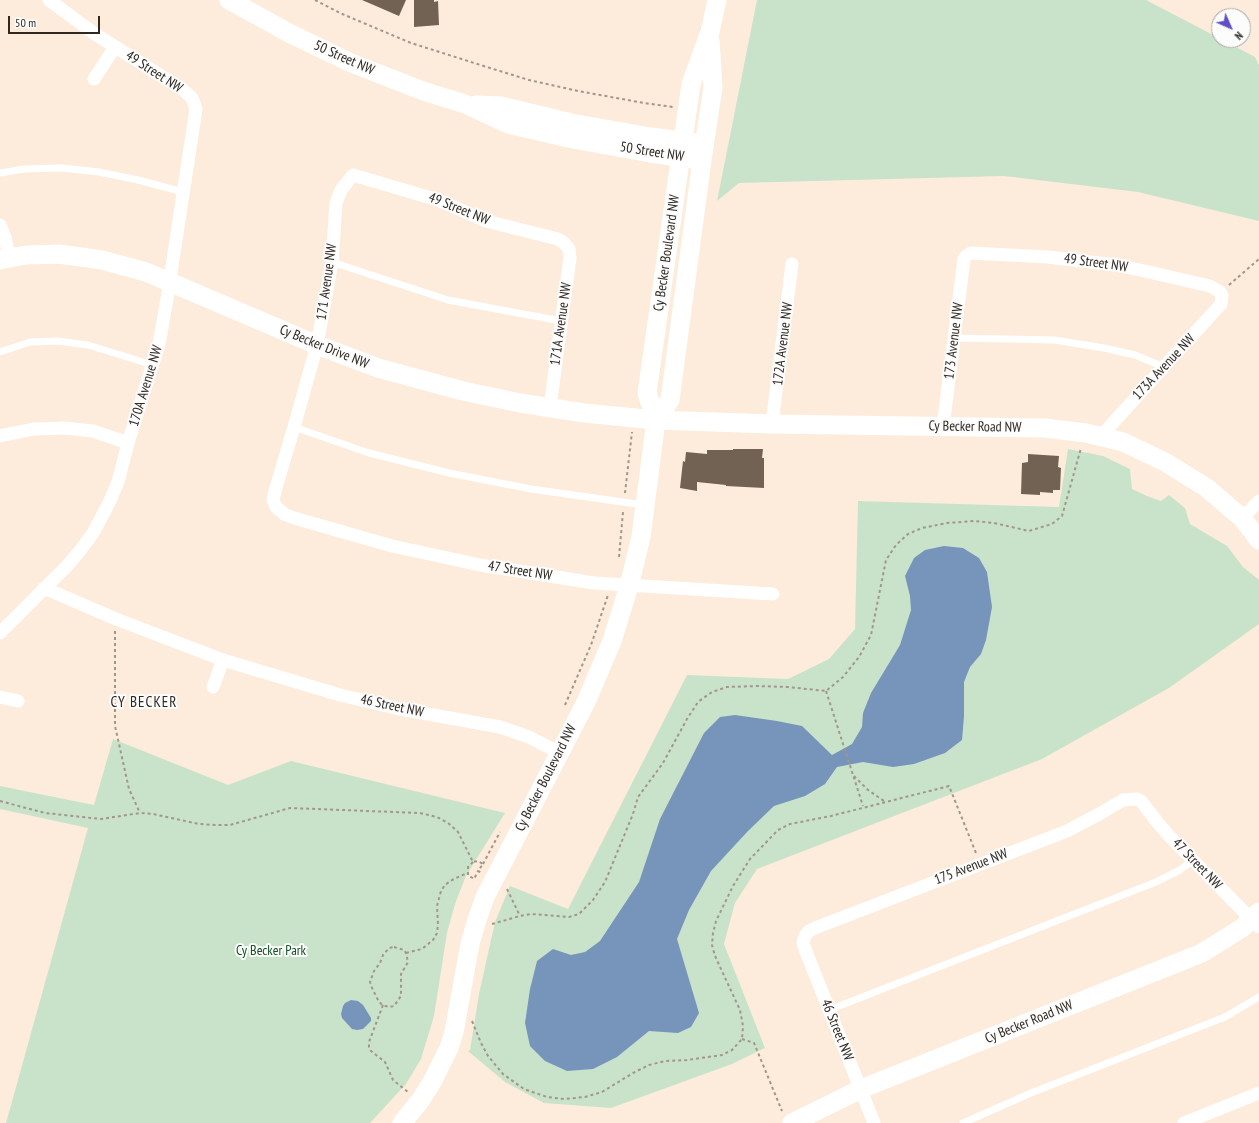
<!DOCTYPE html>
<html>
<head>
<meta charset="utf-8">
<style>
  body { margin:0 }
  #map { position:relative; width:1259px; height:1123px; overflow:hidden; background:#fdecdb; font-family:"PT Sans Narrow",sans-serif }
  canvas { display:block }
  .north { position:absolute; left:1211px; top:8px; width:40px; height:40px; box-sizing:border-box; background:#fcfcfc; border:1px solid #aaa7a4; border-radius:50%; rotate:135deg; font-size:11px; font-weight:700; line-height:16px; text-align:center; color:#2e2821 }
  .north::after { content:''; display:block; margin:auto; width:14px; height:18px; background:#5e4fc7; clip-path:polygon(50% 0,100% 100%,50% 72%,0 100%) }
  .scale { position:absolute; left:8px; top:16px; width:92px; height:18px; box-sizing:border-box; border:2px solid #2e2821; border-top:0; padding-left:5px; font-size:12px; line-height:14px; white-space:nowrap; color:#2e2821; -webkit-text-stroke:3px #fcfcfc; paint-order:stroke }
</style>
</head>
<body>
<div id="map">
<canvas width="1259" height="1123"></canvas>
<div class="north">N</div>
<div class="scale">50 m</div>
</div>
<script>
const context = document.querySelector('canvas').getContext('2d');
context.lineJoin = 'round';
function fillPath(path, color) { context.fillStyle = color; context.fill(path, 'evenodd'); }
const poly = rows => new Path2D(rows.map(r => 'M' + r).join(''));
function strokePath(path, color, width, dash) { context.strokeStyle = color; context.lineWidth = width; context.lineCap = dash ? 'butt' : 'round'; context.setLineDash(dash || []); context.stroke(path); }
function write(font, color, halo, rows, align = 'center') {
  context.font = font + ' "PT Sans Narrow",sans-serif'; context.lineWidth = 4; context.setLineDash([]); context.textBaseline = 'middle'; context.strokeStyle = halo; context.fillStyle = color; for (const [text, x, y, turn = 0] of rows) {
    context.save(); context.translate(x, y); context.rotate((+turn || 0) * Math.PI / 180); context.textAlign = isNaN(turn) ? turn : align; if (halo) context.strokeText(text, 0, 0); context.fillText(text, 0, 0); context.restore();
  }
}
const green = poly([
  [757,0,1146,0,1219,38,1219,40,1223,40,1255,57,1259,65,1259,221,1138,192,1004,176,739,183,717,201],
  [1068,449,1103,456,1130,469,1132,489,1147,496,1161,501,1169,495,1185,508,1190,524,1227,546,1243,567,1259,580,1259,624,1169,688,1042,759,757,869,735,903,724,944,765,1048,732,1064,611,1108,544,1103,505,1082,468,1051,470,1050,479,994,495,922,510,886,568,909,687,675,788,679,829,659,855,629,858,501,1059,507],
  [113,739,228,785,291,761,505,813,466,876,455,904,447,933,434,1016,421,1059,406,1084,370,1123,6,1123,88,828,0,809,0,786,94,805]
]);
const water = poly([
  [944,546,963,548,979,558,987,572,992,607,986,640,981,654,970,667,964,682,964,716,962,740,945,753,914,764,893,767,863,762,837,767,825,784,805,796,774,806,748,831,711,871,689,910,677,939,699,1013,691,1027,678,1033,649,1031,617,1057,593,1069,567,1071,545,1061,530,1046,525,1023,530,989,537,961,553,949,571,955,585,952,600,941,639,882,660,819,704,733,720,717,735,715,777,721,802,726,832,755,852,744,862,727,863,713,871,693,900,645,911,610,910,596,905,576,914,558,925,550],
  [351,1000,358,1001,363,1005,371,1018,371,1021,363,1029,357,1030,352,1029,342,1018,341,1014,343,1006,345,1003]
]);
const building = poly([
  [362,0,406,0,399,16],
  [414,0,434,0,434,2,438,1,439,25,414,27],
  [733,449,763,449,762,458,764,458,764,488,726,486,726,485,697,482,697,491,680,488,683,461,685,462,686,452,707,454,707,450,733,450],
  [1028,454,1059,456,1058,467,1061,468,1060,490,1053,490,1053,493,1040,492,1040,495,1021,494,1022,463,1028,462]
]);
const path = poly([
  [315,0,340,13,411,43,490,68,529,80,578,91,644,103,673,107],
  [1229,285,1259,259],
  [625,493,632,432],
  [619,557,623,512],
  [115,631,115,726,129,789,140,813],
  [826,691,863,806],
  [565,705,591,645,608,595],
  [854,776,868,790,884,801],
  [0,801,45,813,101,819,140,813,153,814,199,824,215,825,230,825,290,808,420,813,437,817,448,823,458,832,473,862,478,861,483,864,478,871,482,873],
  [473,862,468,867,468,875,474,879,478,871],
  [483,864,500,832],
  [507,889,520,916],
  [492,924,520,916,531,914,569,917,579,914,593,900,605,882,633,814,638,797,663,763,687,719,698,702,712,692,727,687,757,686,788,687,826,691,843,677,859,657,871,635,886,560,896,545,908,534,922,528,947,523,974,521,994,523,1029,531,1052,524,1062,516,1081,448],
  [394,947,404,950,406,953,408,962,401,974,401,996,394,1006,389,1007,382,1005,378,1000,372,988,370,982,374,971,380,963,383,955,389,948,394,947],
  [406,953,422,949,433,940,437,933,438,924,437,906,441,891,445,885,452,880,467,873],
  [383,1005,369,1042,369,1047,371,1051,385,1062,393,1080,408,1092],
  [472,1021,481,1043,488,1056,503,1074,524,1089,547,1097,564,1099,585,1097,602,1092,633,1073,649,1065,665,1061,687,1060,722,1055,732,1050,742,1039,743,1026,740,1010,715,956,712,945,713,933,716,921,733,886,750,859,778,830,790,824,831,816,949,786,976,853],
  [742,1039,754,1043,782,1111]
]);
const lane = poly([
  [0,173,24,169,62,168,99,172,138,180,183,192],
  [332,262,448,300,561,321],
  [954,338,1054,340,1104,348,1135,355,1164,367],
  [0,352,30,342,57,341,88,345,153,365],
  [294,427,369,453,449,473,531,489,644,505],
  [829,1010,1156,882,1180,870,1193,860],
  [963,1123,1031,1093,1225,1017,1259,997]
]);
const street = poly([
  [94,79,115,47],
  [0,225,5,237,9,257],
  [550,407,570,258,569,249,564,243,558,239,486,221,438,200,353,175,341,190,336,203,332,262,317,345,294,427,275,491,273,500,276,507,284,514,294,518,392,546,480,565,594,583,773,594],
  [772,424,792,264],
  [943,427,964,259,966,256,971,253,1048,257,1115,265,1140,270,1210,286,1220,292,1222,295,1221,304,1101,436],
  [0,436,34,429,64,428,93,431,128,443],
  [1242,518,1259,501],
  [44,588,116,619,223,660,340,695,400,709,500,727,529,737,560,753],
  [0,633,67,566,79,552,93,533,108,505,118,482,128,443,159,344,167,299,196,109,192,98,182,89,95,34,49,0],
  [213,687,223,660],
  [0,697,18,701],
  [874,1123,805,949,803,943,805,936,809,931,815,928,1067,831,1101,813,1123,800,1137,799,1141,801,1158,823,1170,837,1259,927],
  [1184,1123,1259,1093]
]);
const secondary = poly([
  [229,0,289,33,349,62,423,91,465,104,508,124,568,138,650,153,702,160],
  [476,105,501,106,571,123,651,137,696,143],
  [0,260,26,255,59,254,102,260,146,272,317,345,378,368,463,391,520,403,584,413,656,420,772,424,1045,428,1086,433,1123,442,1165,462,1207,488,1229,507,1242,518,1259,540],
  [656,420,670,400,702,160,713,87,710,41],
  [402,1123,420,1101,432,1082,449,1048,454,1032,470,944,476,923,485,897,586,702,612,641,629,586,641,537,656,420,647,393,691,84,710,32,717,0],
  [792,1123,861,1089,1202,953,1242,928,1259,912]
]);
const streetNames = [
  ["50 Street NW",344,58,24],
  ["49 Street NW",154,72,33],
  ["50 Street NW",652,152,9],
  ["49 Street NW",459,209,22],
  ["Cy Becker Boulevard NW",667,253,-82],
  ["49 Street NW",1096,263,8],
  ["171 Avenue NW",327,282,-82],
  ["171A Avenue NW",561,324,-82],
  ["173 Avenue NW",954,341,-83],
  ["172A Avenue NW",783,344,-83],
  ["Cy Becker Drive NW",324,347,22],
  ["173A Avenue NW",1164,367,-47],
  ["170A Avenue NW",146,386,-73],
  ["Cy Becker Road NW",975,427,1],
  ["47 Street NW",520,571,9],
  ["46 Street NW",392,706,12],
  ["Cy Becker Boulevard NW",546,778,-63],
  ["47 Street NW",1197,864,46],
  ["175 Avenue NW",971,867,-21],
  ["Cy Becker Road NW",1029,1022,-22],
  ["46 Street NW",837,1030,68]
];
const parkNames = [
  ["Cy Becker Park",271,951]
];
const neighbourhoodNames = [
  ["CY BECKER",144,703]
];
fillPath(green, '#c9e3cb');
fillPath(water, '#7794bb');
fillPath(building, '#716253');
strokePath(path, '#a2968a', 2, [3, 3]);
strokePath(lane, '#fff', 7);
strokePath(street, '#fff', 13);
strokePath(secondary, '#fff', 19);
write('14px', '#2e2821', '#fcfcfc', streetNames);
write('14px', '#135022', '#fcfcfc', parkNames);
context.letterSpacing = '1px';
write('15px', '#2e2821', '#fcfcfc', neighbourhoodNames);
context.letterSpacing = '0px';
</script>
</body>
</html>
